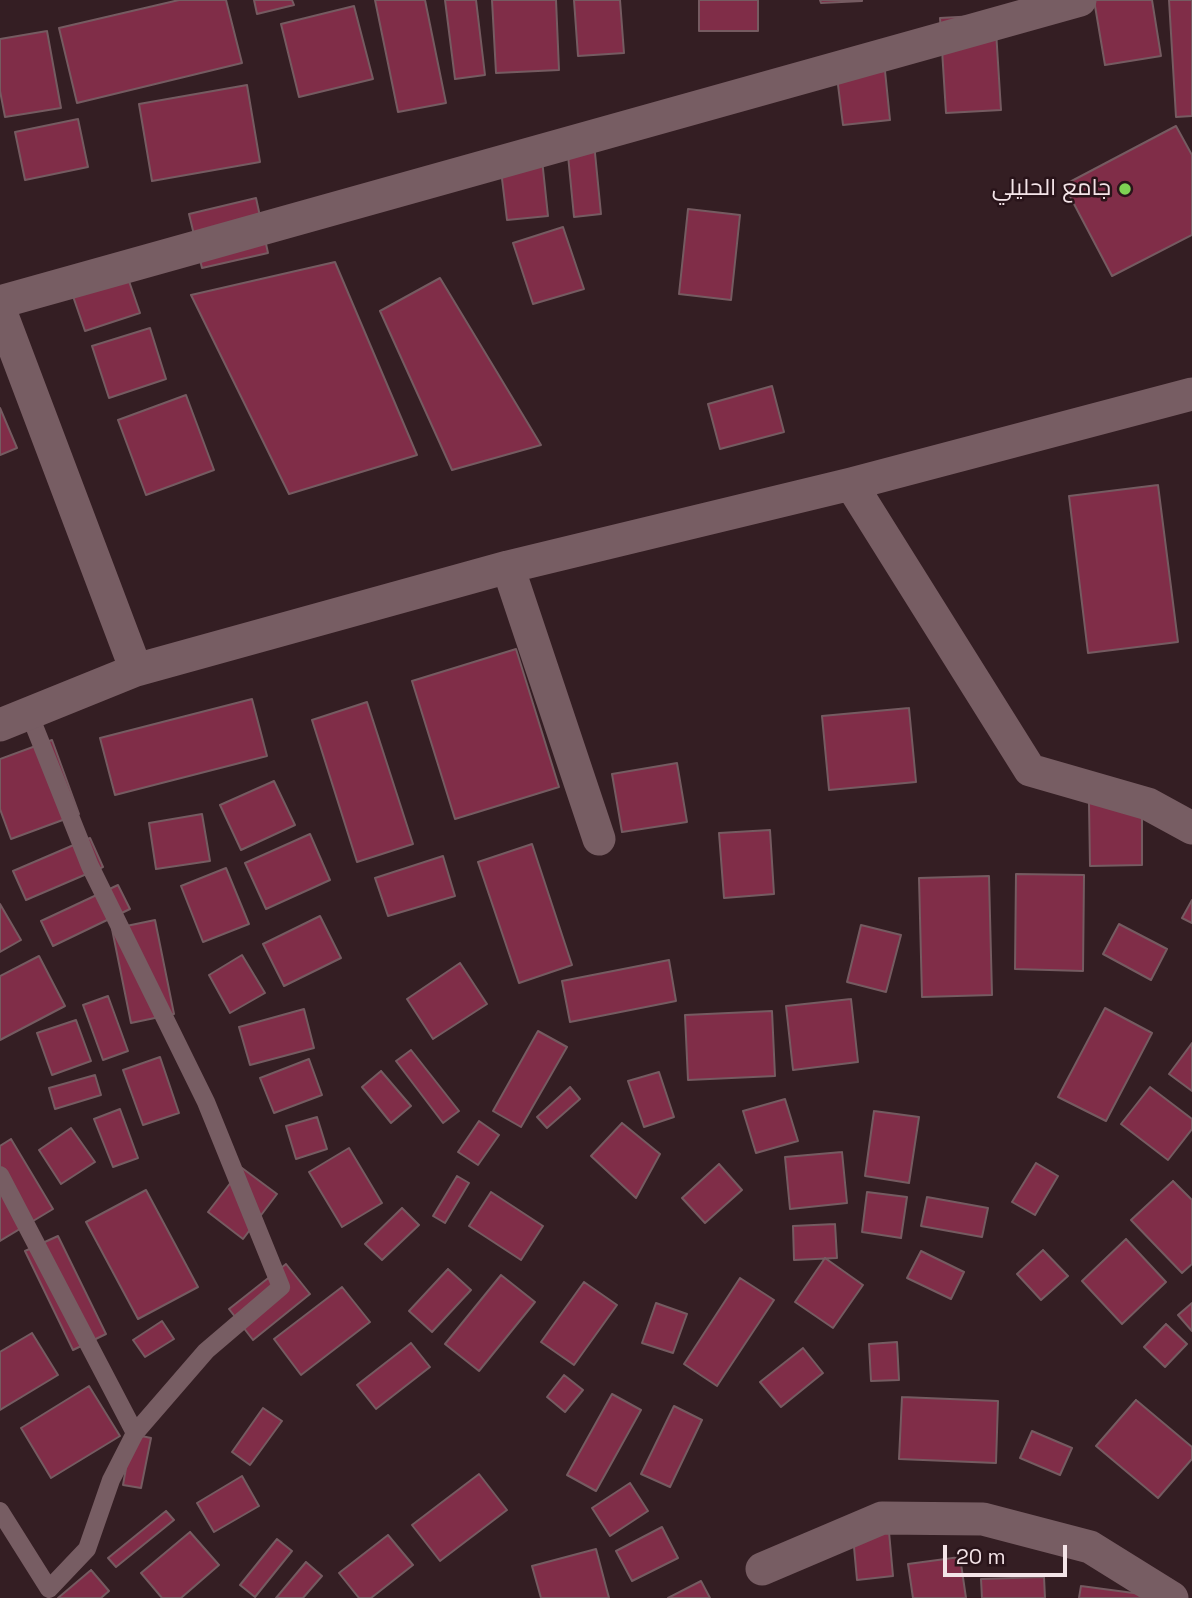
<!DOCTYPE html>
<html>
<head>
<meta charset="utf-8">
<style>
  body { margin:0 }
  #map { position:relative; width:1192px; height:1598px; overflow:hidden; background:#341e23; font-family:"Space Grotesk",sans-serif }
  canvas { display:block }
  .scale { position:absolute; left:943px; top:1545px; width:124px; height:32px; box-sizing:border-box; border:4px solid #f4e4e8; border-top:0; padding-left:9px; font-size:21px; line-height:24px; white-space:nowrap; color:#f4e4e8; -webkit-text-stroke:5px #29141a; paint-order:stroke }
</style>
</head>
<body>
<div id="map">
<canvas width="1192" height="1598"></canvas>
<div class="scale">20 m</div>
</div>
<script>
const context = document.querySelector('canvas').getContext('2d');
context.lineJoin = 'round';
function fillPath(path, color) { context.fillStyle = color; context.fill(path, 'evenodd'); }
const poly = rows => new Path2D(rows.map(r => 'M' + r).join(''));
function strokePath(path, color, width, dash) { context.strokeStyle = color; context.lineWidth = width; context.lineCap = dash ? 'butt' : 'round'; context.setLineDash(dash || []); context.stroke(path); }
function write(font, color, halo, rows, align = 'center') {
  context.font = font + ' "Space Grotesk",Cairo,sans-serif'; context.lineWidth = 5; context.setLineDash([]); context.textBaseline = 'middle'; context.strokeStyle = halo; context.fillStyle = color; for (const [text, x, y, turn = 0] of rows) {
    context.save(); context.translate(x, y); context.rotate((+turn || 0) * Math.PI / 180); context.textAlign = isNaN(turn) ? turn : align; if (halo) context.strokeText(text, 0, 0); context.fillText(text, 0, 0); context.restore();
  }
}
const building = poly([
  [179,0,226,0,242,63,77,103,59,28,179,0],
  [254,0,292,0,294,5,257,14,254,0],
  [375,0,425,0,446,103,398,112,375,0],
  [445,0,476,0,485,75,455,79,445,0],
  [492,0,556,0,559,70,496,73,492,0],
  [574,0,620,0,624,53,578,56,574,0],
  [699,0,758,0,758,31,699,31,699,0],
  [820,0,862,0,862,1,821,3,820,0],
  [1094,0,1152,0,1161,56,1105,65,1094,0],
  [1169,0,1192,0,1192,116,1176,117,1169,0],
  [354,6,373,79,299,97,281,24,354,6],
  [995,15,1001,110,946,113,940,18,995,15],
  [47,31,61,108,5,117,0,91,0,39,47,31],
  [885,71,890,120,843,125,837,77,885,71],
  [247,85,260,162,152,181,139,104,247,85],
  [78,119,88,167,25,180,15,132,78,119],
  [1176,126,1192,155,1192,235,1112,276,1064,185,1176,126],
  [594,143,601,214,574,217,567,145,594,143],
  [541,150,548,216,507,220,499,154,541,150],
  [256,198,268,253,202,268,189,214,256,198],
  [688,209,740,215,731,300,679,294,688,209],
  [563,227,584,289,533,304,513,243,563,227],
  [121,258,140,313,85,331,66,276,121,258],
  [335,262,417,455,289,494,191,295,335,262],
  [440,278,541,445,452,470,380,311,440,278],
  [150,328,166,379,109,398,92,346,150,328],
  [772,386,784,432,720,449,708,404,772,386],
  [186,395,214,470,146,495,118,420,186,395],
  [0,408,17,448,0,455,0,408],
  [1158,485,1178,642,1088,653,1069,496,1158,485],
  [516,649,559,787,455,819,412,681,516,649],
  [252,699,267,756,115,795,100,738,252,699],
  [367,702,413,844,357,862,312,720,367,702],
  [909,708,916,782,829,790,822,716,909,708],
  [52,740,79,814,11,839,0,809,0,759,52,740],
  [677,763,687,822,622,832,612,774,677,763],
  [274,781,295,825,241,850,220,805,274,781],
  [1142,802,1142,865,1090,866,1089,803,1142,802],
  [202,814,210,861,156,869,149,823,202,814],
  [770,830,774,894,724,898,719,833,770,830],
  [310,834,330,880,266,909,245,863,310,834],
  [90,838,103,867,26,900,13,871,90,838],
  [532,844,572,965,519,983,478,862,532,844],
  [443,856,455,896,388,916,375,878,443,856],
  [226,868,249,924,203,942,181,886,226,868],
  [1016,874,1084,875,1083,971,1015,969,1016,874],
  [989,876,992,995,922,997,919,878,989,876],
  [118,885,130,909,53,946,41,921,118,885],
  [1192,900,1192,923,1182,918,1192,900],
  [0,904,21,940,0,952,0,904],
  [320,916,341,958,284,986,263,944,320,916],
  [155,920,174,1014,131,1023,112,929,155,920],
  [1119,924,1167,949,1151,980,1103,954,1119,924],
  [861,925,901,935,886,992,847,982,861,925],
  [242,955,265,993,230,1013,209,975,242,955],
  [39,956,65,1006,0,1040,0,976,39,956],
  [669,960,676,1001,570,1022,562,981,669,960],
  [460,963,487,1004,433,1039,407,999,460,963],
  [108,996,128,1051,103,1060,83,1005,108,996],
  [851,999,858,1062,793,1070,786,1006,851,999],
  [1105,1008,1152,1033,1106,1121,1058,1097,1105,1008],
  [304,1009,314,1048,250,1065,239,1027,304,1009],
  [772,1011,775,1076,688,1080,685,1015,772,1011],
  [76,1020,91,1061,52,1075,37,1033,76,1020],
  [538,1031,567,1047,521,1127,493,1111,538,1031],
  [1192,1043,1192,1091,1169,1074,1192,1043],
  [411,1050,459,1111,443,1123,396,1061,411,1050],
  [160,1057,179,1113,143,1125,123,1070,160,1057],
  [309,1059,322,1095,274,1113,260,1078,309,1059],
  [381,1071,411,1106,391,1123,362,1087,381,1071],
  [659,1072,674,1117,644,1127,628,1081,659,1072],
  [95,1075,101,1095,55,1109,49,1088,95,1075],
  [570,1087,580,1099,547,1128,537,1117,570,1087],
  [1150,1087,1192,1119,1192,1129,1168,1160,1121,1124,1150,1087],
  [785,1099,798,1141,756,1153,743,1111,785,1099],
  [120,1109,138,1158,113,1167,94,1119,120,1109],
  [874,1111,919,1117,909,1183,865,1176,874,1111],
  [317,1117,327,1149,296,1159,286,1126,317,1117],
  [479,1121,499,1135,478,1165,458,1152,479,1121],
  [622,1123,660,1154,636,1198,591,1156,622,1123],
  [71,1128,95,1162,61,1184,39,1150,71,1128],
  [11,1139,53,1209,0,1241,0,1146,11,1139],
  [349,1148,382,1203,342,1227,309,1172,349,1148],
  [842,1152,847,1203,790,1209,785,1157,842,1152],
  [1036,1163,1058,1176,1035,1215,1012,1202,1036,1163],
  [719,1164,742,1190,705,1223,682,1198,719,1164],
  [242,1168,277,1194,243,1239,208,1212,242,1168],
  [457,1176,469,1183,445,1223,433,1216,457,1176],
  [1173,1181,1192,1200,1192,1264,1182,1273,1131,1220,1173,1181],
  [146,1190,198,1287,138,1319,86,1222,146,1190],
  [491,1192,543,1226,521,1260,469,1226,491,1192],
  [867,1192,907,1197,901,1238,862,1232,867,1192],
  [927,1197,988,1208,982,1237,921,1226,927,1197],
  [402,1208,419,1225,382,1260,365,1244,402,1208],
  [835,1224,837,1258,794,1260,793,1226,835,1224],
  [58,1236,106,1334,73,1350,25,1251,58,1236],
  [1126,1239,1166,1282,1122,1324,1082,1281,1126,1239],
  [1043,1250,1068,1276,1041,1300,1017,1274,1043,1250],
  [921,1251,964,1272,951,1299,907,1278,921,1251],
  [825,1258,863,1285,833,1328,795,1302,825,1258],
  [286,1264,310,1294,253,1340,229,1309,286,1264],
  [448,1269,471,1290,432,1332,409,1311,448,1269],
  [501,1275,535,1302,479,1371,445,1344,501,1275],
  [740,1278,774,1300,717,1386,684,1364,740,1278],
  [584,1282,617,1305,574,1365,541,1342,584,1282],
  [342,1287,370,1322,301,1375,274,1339,342,1287],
  [656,1303,687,1314,673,1353,642,1343,656,1303],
  [1192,1303,1192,1331,1178,1315,1192,1303],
  [162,1321,174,1339,145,1357,133,1340,162,1321],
  [1166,1324,1187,1344,1165,1367,1144,1347,1166,1324],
  [32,1333,58,1375,0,1410,0,1352,32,1333],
  [897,1342,899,1380,871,1381,869,1344,897,1342],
  [411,1343,430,1367,376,1409,357,1385,411,1343],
  [803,1348,823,1373,781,1407,760,1382,803,1348],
  [564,1375,583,1390,565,1412,547,1397,564,1375],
  [89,1386,120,1436,51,1478,21,1428,89,1386],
  [612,1394,641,1410,596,1491,567,1475,612,1394],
  [902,1397,998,1401,996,1463,899,1459,902,1397],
  [1136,1400,1192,1447,1192,1459,1158,1498,1096,1446,1136,1400],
  [674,1406,702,1420,670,1487,641,1474,674,1406],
  [263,1408,282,1421,250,1465,232,1452,263,1408],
  [1032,1431,1072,1448,1060,1475,1020,1458,1032,1431],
  [132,1434,151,1438,141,1488,123,1485,132,1434],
  [479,1474,507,1510,440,1561,412,1525,479,1474],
  [242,1476,259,1506,214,1532,197,1503,242,1476],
  [630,1483,648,1511,610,1536,592,1508,630,1483],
  [166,1511,174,1520,116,1567,108,1558,166,1511],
  [662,1527,678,1558,632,1581,616,1551,662,1527],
  [190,1532,219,1565,181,1598,162,1598,141,1573,190,1532],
  [889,1532,893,1576,857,1580,853,1536,889,1532],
  [388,1535,413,1565,371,1598,359,1598,339,1573,388,1535],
  [277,1539,292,1551,255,1597,240,1585,277,1539],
  [596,1549,609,1598,541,1598,532,1566,596,1549],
  [960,1557,966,1598,913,1598,908,1564,960,1557],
  [306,1562,322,1576,303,1598,276,1598,306,1562],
  [91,1570,109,1591,101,1598,58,1598,91,1570],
  [1044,1577,1045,1598,982,1598,981,1579,1044,1577],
  [701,1581,710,1598,668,1598,701,1581],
  [1081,1586,1141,1594,1141,1598,1079,1598,1081,1586]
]);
const service = poly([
  [0,1175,135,1433,206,1351,281,1287,206,1102,90,866,29,713],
  [0,1511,49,1589,87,1549,111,1480,135,1433]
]);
const minor = poly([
  [0,302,1080,0],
  [0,310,136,670],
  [851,484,1030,770,1148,804,1192,828],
  [508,567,599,839],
  [0,725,136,670,508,567,851,484,1192,394],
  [762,1569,882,1518,983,1519,1090,1547,1172,1598]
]);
const markers = [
  [1125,189,7,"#7ed153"]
];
const poiNames = [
  ["جامع الحليلي",1111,189]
];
fillPath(building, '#802d48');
strokePath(building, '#755b61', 2);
strokePath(service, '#775d63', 18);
strokePath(minor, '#775d63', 33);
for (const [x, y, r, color] of markers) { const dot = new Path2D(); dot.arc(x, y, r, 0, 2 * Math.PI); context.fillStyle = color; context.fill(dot); strokePath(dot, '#29141a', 2.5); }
write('23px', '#f4e4e8', '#29141a', poiNames, 'right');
</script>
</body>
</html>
